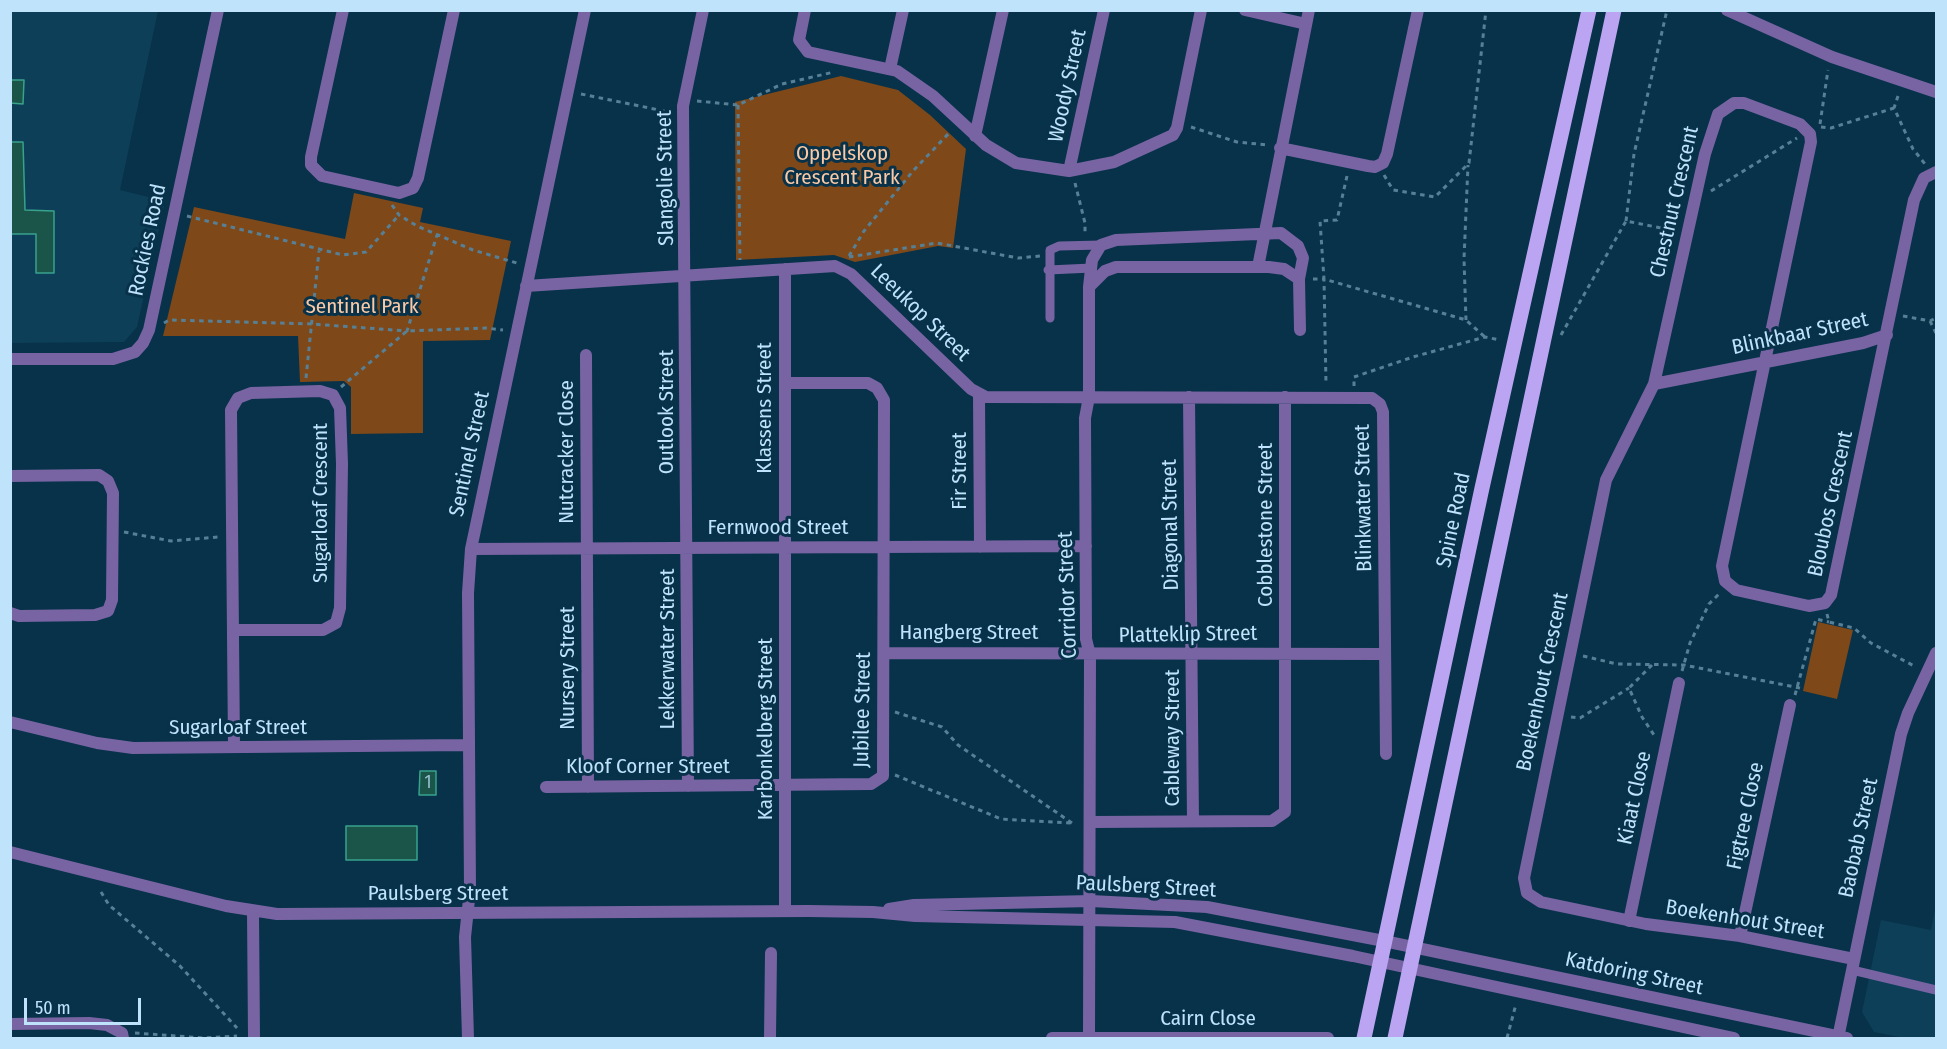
<!DOCTYPE html>
<html>
<head>
<meta charset="utf-8">
<style>
  body { margin:0 }
  #map { position:relative; width:1947px; height:1049px; overflow:hidden; background:#073249; font-family:"Fira Sans Condensed",sans-serif }
  canvas { display:block }
  .frame { position:absolute; inset:0; border:12px solid #bee3fb; pointer-events:none }
  .scale { position:absolute; left:24px; top:998px; width:117px; height:27px; box-sizing:border-box; border:3px solid #bee3fb; border-top:0; padding-left:8px; font-size:18px; line-height:21px; white-space:nowrap; color:#bee3fb; -webkit-text-stroke:4px #073249; paint-order:stroke }
</style>
</head>
<body>
<div id="map">
<canvas width="1947" height="1049"></canvas>
<div class="frame"></div>
<div class="scale">50 m</div>
</div>
<script>
const context = document.querySelector('canvas').getContext('2d');
context.lineJoin = 'round';
function fillPath(path, color) { context.fillStyle = color; context.fill(path, 'evenodd'); }
const poly = rows => new Path2D(rows.map(r => 'M' + r).join(''));
function strokePath(path, color, width, dash) { context.strokeStyle = color; context.lineWidth = width; context.lineCap = dash ? 'butt' : 'round'; context.setLineDash(dash || []); context.stroke(path); }
function write(font, color, halo, rows, align = 'center') {
  context.font = font + ' "Fira Sans Condensed",sans-serif'; context.lineWidth = 6; context.setLineDash([]); context.textBaseline = 'middle'; context.strokeStyle = halo; context.fillStyle = color; for (const [text, x, y, turn = 0] of rows) {
    context.save(); context.translate(x, y); context.rotate((+turn || 0) * Math.PI / 180); context.textAlign = isNaN(turn) ? turn : align; if (halo) context.strokeText(text, 0, 0); context.fillText(text, 0, 0); context.restore();
  }
}
const built = poly([
  [10,11,158,11,120,190,165,201,137,327,124,342,11,343],
  [1936,905,1936,1038,1904,1038,1874,1032,1862,1012,1881,920,1931,930]
]);
const green = poly([
  [841,76,898,90,930,115,966,149,953,248,938,246,855,262,834,255,736,260,735,102],
  [354,193,423,208,420,222,511,241,490,340,423,341,423,433,351,434,351,387,344,381,300,382,298,336,163,336,194,207,345,239],
  [1818,622,1853,630,1837,699,1803,691]
]);
const building = poly([
  [10,80,24,80,23,104,10,103,10,80],
  [10,142,23,142,25,210,54,211,54,273,36,273,36,234,10,234,10,142],
  [420,771,436,771,436,795,419,795,420,771],
  [346,826,417,826,417,860,346,860,346,826]
]);
const path = poly([
  [581,94,664,111,671,109],
  [1898,96,1894,108,1913,149,1925,164],
  [697,101,738,105,782,84,834,72],
  [738,105,740,260],
  [1820,124,1828,70],
  [1191,127,1237,142,1268,145],
  [1821,127,1831,128,1894,108],
  [1384,175,1393,190,1435,197,1469,163,1486,10],
  [1347,176,1337,220,1320,221,1324,279,1466,320,1485,337],
  [1075,183,1085,223,1085,235],
  [1711,191,1797,138],
  [392,205,399,215,417,226,473,250,520,264],
  [187,216,343,255,366,252,399,215],
  [1626,221,1634,154,1667,10],
  [849,256,864,231,913,171,951,131],
  [849,257,937,243,1018,258,1040,256],
  [1313,279,1324,279,1326,384],
  [1903,316,1930,321,1936,318],
  [1466,320,1464,259,1468,165],
  [1930,321,1936,333],
  [164,323,169,320,312,324,407,331,437,235],
  [1561,335,1626,221,1676,231],
  [306,378,319,251],
  [1354,386,1354,377,1413,357,1485,337,1500,340],
  [341,387,407,331,486,328,503,330],
  [124,532,171,541,218,537],
  [1827,614,1829,622,1854,628,1871,643,1916,667],
  [1583,656,1617,664,1684,665,1800,688],
  [1652,665,1629,688,1642,717,1654,735],
  [1682,671,1690,643,1709,604,1721,592],
  [1795,695,1816,619,1829,622],
  [895,712,942,727,958,745,1072,823,1076,823],
  [1571,717,1580,718,1629,688],
  [895,775,1001,819,1071,823],
  [101,892,109,905,180,966,237,1028],
  [135,1033,204,1038,237,1036],
  [1507,1038,1516,1004]
]);
const service = poly([
  [1048,270,1092,268],
  [1050,318,1050,250,1059,246,1101,245],
  [1852,970,1936,990]
]);
const minor = poly([
  [343,10,311,157,311,165,322,176,399,193,413,188,418,178,454,10],
  [805,10,799,40,808,52,897,71,933,96,986,145,1016,163,1069,171,1114,162,1173,135,1177,128,1201,10],
  [1245,10,1306,24],
  [890,69,903,10],
  [975,136,1003,10],
  [1280,148,1368,166,1375,167,1383,163,1387,154,1418,10],
  [1069,171,1104,10],
  [1258,267,1309,10],
  [785,269,785,911],
  [526,286,835,266,851,274,971,389,986,397,1372,398,1380,404,1383,412,1386,754],
  [1089,287,1105,271,1116,267,1269,267,1284,269,1299,279],
  [586,355,588,787],
  [10,359,113,359,135,352,143,343,149,330,218,10],
  [1654,384,1863,343,1887,335],
  [979,394,980,547],
  [1189,397,1193,821],
  [10,476,99,475,108,481,113,493,112,600,108,611,95,615,19,616,10,613],
  [471,549,1086,546],
  [233,630,323,630,336,623,340,608,342,464,340,408,333,395,320,391,251,393,238,398,231,410,234,747],
  [884,653,1385,654],
  [10,722,97,743,133,748,468,745],
  [688,786,683,106,703,10],
  [546,787,871,784,883,776,884,400,877,388,868,383,785,383],
  [1091,822,1272,821,1285,812,1285,397],
  [1629,921,1679,683],
  [1740,936,1790,705],
  [1854,959,1740,936,1646,924,1541,902,1527,893,1524,878,1606,480,1654,384,1705,154,1718,114,1734,103,1744,103,1800,124,1810,134,1811,142,1722,566,1725,581,1736,590,1809,606,1825,603,1831,595,1914,200,1924,178,1936,172],
  [10,1024,89,1023,107,1025,122,1033,123,1038],
  [468,1038,465,937,470,890,468,593,471,549,585,10],
  [770,1038,771,953],
  [1052,1038,1328,1038],
  [1089,1038,1090,655,1086,639,1085,418,1089,397,1089,287,1092,260,1101,245,1116,240,1281,233,1298,246,1303,258,1299,279,1300,330],
  [1838,1038,1901,734,1908,713,1936,653]
]);
const tertiary = poly([
  [1727,10,1832,57,1936,92],
  [10,852,226,906,277,914,809,911,873,912,915,916,1175,922,1353,956,1734,1038],
  [889,909,914,905,1091,901,1207,907,1384,941,1847,1038],
  [253,912,254,1038]
]);
const primary = poly([
  [1364,1038,1482,488,1589,10],
  [1395,1038,1614,10]
]);
const numberNames = [
  ["1",428,783]
];
const streetNames = [
  ["Woody Street",1068,86,-78],
  ["Slangolie Street",666,178,-91],
  ["Chestnut Crescent",1675,202,-77],
  ["Rockies Road",148,240,-78],
  ["Leeukop Street",920,313,44],
  ["Blinkbaar Street",1800,334,-12],
  ["Klassens Street",765,408,-90],
  ["Outlook Street",667,412,-90],
  ["Nutcracker Close",567,452,-90],
  ["Sentinel Street",470,454,-78],
  ["Fir Street",960,471,-90],
  ["Blinkwater Street",1364,498,-91],
  ["Sugarloaf Crescent",321,503,-90],
  ["Bloubos Crescent",1831,504,-78],
  ["Spine Road",1454,520,-78],
  ["Diagonal Street",1171,525,-91],
  ["Cobblestone Street",1266,525,-90],
  ["Fernwood Street",778,528],
  ["Corridor Street",1068,595,-92],
  ["Hangberg Street",969,633],
  ["Platteklip Street",1188,635,-1],
  ["Lekkerwater Street",668,649,-90],
  ["Nursery Street",568,668,-90],
  ["Boekenhout Crescent",1543,682,-78],
  ["Jubilee Street",863,710,-89],
  ["Sugarloaf Street",238,728],
  ["Karbonkelberg Street",766,729,-90],
  ["Cableway Street",1173,738,-90],
  ["Kloof Corner Street",648,767],
  ["Kiaat Close",1635,798,-78],
  ["Figtree Close",1746,816,-78],
  ["Baobab Street",1859,838,-78],
  ["Paulsberg Street",1146,887,3],
  ["Paulsberg Street",438,894],
  ["Boekenhout Street",1745,920,9],
  ["Katdoring Street",1634,974,12],
  ["Cairn Close",1208,1019]
];
const parkNames = [
  ["Oppelskop",842,154],
  ["Crescent Park",842,178],
  ["Sentinel Park",362,307]
];
fillPath(built, '#0d3f59');
fillPath(green, '#7e4819');
fillPath(building, '#1b554a');
strokePath(building, '#38a28d', 1.5);
strokePath(path, '#578097', 3, [4.5, 4.5]);
strokePath(service, '#7864a3', 9);
strokePath(minor, '#7864a3', 12);
strokePath(tertiary, '#7864a3', 12);
strokePath(primary, '#bba4f1', 15);
write('18px', '#95c0cf', null, numberNames);
write('21px', '#bee3fb', '#073249', streetNames);
write('21px', '#fbc9a5', '#073249', parkNames);
</script>
</body>
</html>
